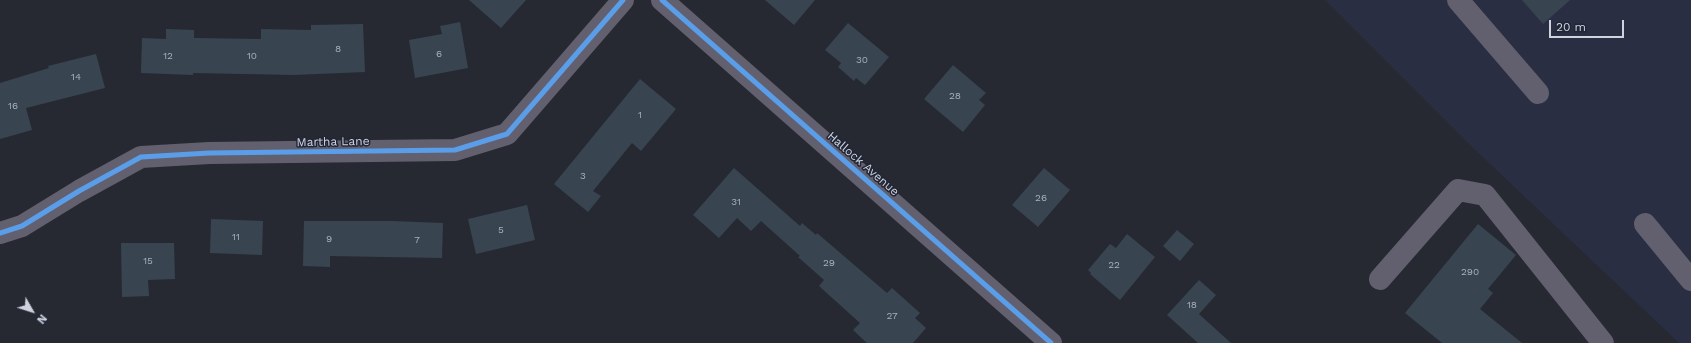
<!DOCTYPE html>
<html>
<head>
<meta charset="utf-8">
<style>
  body { margin:0 }
  #map { position:relative; width:1691px; height:343px; overflow:hidden; background:#262932; font-family:"Work Sans",sans-serif }
  canvas { display:block }
  .north { position:absolute; left:12px; top:291px; width:40px; height:40px; -webkit-text-stroke:3px #212637; paint-order:stroke; rotate:129deg; font-size:11px; font-weight:700; line-height:16px; text-align:center; color:#cfd3de }
  .north::after { content:''; display:block; margin:auto; width:14px; height:18px; background:#cfd3de; clip-path:polygon(50% 0,100% 100%,50% 72%,0 100%) }
  .scale { position:absolute; left:1549px; top:20px; width:75px; height:18px; box-sizing:border-box; border:2px solid #cfd3de; border-top:0; padding-left:5px; font-size:12px; line-height:14px; white-space:nowrap; color:#cfd3de; -webkit-text-stroke:3px #212637; paint-order:stroke }
</style>
</head>
<body>
<div id="map">
<canvas width="1691" height="343"></canvas>
<div class="north">N</div>
<div class="scale">20 m</div>
</div>
<script>
const context = document.querySelector('canvas').getContext('2d');
context.lineJoin = 'round';
function fillPath(path, color) { context.fillStyle = color; context.fill(path, 'evenodd'); }
const poly = rows => new Path2D(rows.map(r => 'M' + r).join(''));
function strokePath(path, color, width, dash) { context.strokeStyle = color; context.lineWidth = width; context.lineCap = dash ? 'butt' : 'round'; context.setLineDash(dash || []); context.stroke(path); }
function write(font, color, halo, rows, align = 'center') {
  context.font = font + ' "Work Sans",sans-serif'; context.lineWidth = 3; context.setLineDash([]); context.textBaseline = 'middle'; context.strokeStyle = halo; context.fillStyle = color; for (const [text, x, y, turn = 0] of rows) {
    context.save(); context.translate(x, y); context.rotate((+turn || 0) * Math.PI / 180); context.textAlign = isNaN(turn) ? turn : align; if (halo) context.strokeText(text, 0, 0); context.fillText(text, 0, 0); context.restore();
  }
}
const built = poly([
  [1325,0,1691,0,1691,343,1679,343,1471,146]
]);
const building = poly([
  [469,0,526,0,501,28],
  [765,0,815,0,794,25],
  [1522,0,1570,0,1543,24],
  [460,22,468,68,415,78,409,40,442,34,440,26],
  [848,23,889,57,865,85,856,78,854,81,838,67,841,63,825,50],
  [363,24,365,72,294,75,193,73,193,75,141,73,142,38,166,39,166,29,194,30,194,38,261,39,261,29,311,30,311,25],
  [96,54,105,88,26,108,32,130,0,139,0,83,49,68,48,66],
  [953,65,986,93,979,100,985,105,963,132,924,99],
  [640,79,676,109,641,151,632,143,593,191,601,196,588,212,554,184],
  [734,168,800,226,802,223,816,235,817,233,887,293,892,288,920,313,915,318,926,328,913,343,867,343,853,330,860,323,819,286,824,280,798,257,800,256,761,221,751,231,737,218,719,238,693,215],
  [1044,168,1070,190,1038,227,1012,205],
  [527,205,535,240,476,254,468,219],
  [211,219,263,221,262,255,210,253],
  [304,221,392,221,443,223,442,258,330,256,330,267,303,266],
  [1478,224,1516,255,1488,289,1493,293,1480,309,1522,343,1442,343,1405,313],
  [1177,230,1194,244,1180,261,1163,246],
  [1127,234,1155,257,1120,300,1090,274,1091,273,1088,270,1110,244,1116,248],
  [121,243,174,243,175,279,148,280,149,296,122,297],
  [1199,280,1216,295,1199,314,1231,343,1198,343,1167,315]
]);
const minor = poly([
  [662,0,1051,343],
  [1458,0,1538,93],
  [1645,224,1691,280],
  [0,233,22,226,79,191,141,157,209,153,455,150,507,134,623,0],
  [1380,279,1458,190,1485,195,1603,343]
]);
const cycleway = poly([
  [662,0,1051,343],
  [0,233,22,226,79,191,141,157,209,153,455,150,507,134,623,0]
]);
const numberNames = [
  ["8",338,49],
  ["6",439,54],
  ["12",168,56],
  ["10",252,56],
  ["30",862,60],
  ["14",76,77],
  ["28",955,96],
  ["16",13,106],
  ["1",640,115],
  ["3",583,176],
  ["26",1041,198],
  ["31",736,202],
  ["5",501,230],
  ["11",236,237],
  ["9",329,239],
  ["7",417,240],
  ["15",148,261],
  ["29",829,263],
  ["22",1114,265],
  ["290",1470,272],
  ["18",1192,305],
  ["27",892,316]
];
const streetNames = [
  ["Martha Lane",333,142,-1],
  ["Hallock Avenue",863,164,41]
];
fillPath(built, '#292e42');
fillPath(building, '#384551');
strokePath(minor, '#62606e', 22);
strokePath(cycleway, '#5a9eea', 5);
write('10px', '#a9b0bb', null, numberNames);
write('12px', '#cfd3de', '#212637', streetNames);
</script>
</body>
</html>
